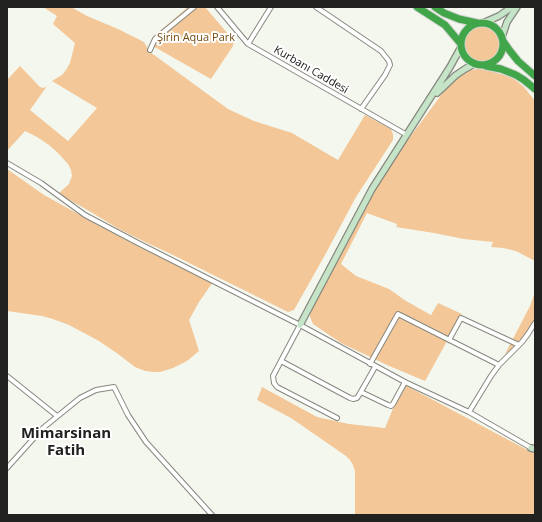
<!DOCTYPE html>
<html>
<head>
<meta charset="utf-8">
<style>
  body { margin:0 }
  #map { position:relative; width:542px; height:522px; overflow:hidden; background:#f4f7ee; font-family:"Open Sans",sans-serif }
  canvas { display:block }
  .frame { position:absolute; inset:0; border:8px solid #21221f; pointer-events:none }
</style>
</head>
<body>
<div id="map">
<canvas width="542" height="522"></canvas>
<div class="frame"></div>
</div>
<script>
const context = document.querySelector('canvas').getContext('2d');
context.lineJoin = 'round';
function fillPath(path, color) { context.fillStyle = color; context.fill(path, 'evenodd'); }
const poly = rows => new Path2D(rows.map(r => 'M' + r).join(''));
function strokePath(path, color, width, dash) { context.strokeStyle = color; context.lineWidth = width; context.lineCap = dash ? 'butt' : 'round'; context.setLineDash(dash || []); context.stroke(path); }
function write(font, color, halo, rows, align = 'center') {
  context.font = font + ' "Open Sans",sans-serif'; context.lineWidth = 4; context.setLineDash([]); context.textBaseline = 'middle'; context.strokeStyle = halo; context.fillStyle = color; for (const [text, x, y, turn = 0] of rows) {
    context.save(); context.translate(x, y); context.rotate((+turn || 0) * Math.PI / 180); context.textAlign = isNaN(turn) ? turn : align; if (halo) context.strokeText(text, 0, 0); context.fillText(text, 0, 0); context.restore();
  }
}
const green = poly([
  [43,7,71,7,87,16,118,29,144,42,150,52,228,109,254,121,292,133,338,160,365,115,391,129,393,134,393,140,356,197,325,255,294,310,288,312,171,254,145,242,119,229,84,208,58,194,69,184,70,181,72,176,71,170,68,164,58,153,49,145,37,137,25,131,7,151,7,80,20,66,40,87,44,88,47,86,30,110,68,141,97,108,52,81,62,75,66,70,70,63,75,43,53,24,57,16],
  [188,7,205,7,234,41,233,46,211,79,151,45,153,37],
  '464 44a18 18 0 1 1 36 0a18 18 0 1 1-36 0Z',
  [478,69,487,70,507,76,514,79,524,87,535,101,535,261,516,251,503,248,491,247,493,242,464,239,434,233,396,227,397,224,367,213,341,264,356,276,389,289,406,301,431,315,438,303,462,314,425,381,387,365,341,343,313,324,310,317,310,309,372,194,402,148,447,87,464,73,470,70],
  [7,169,44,195,100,226,145,250,213,282,199,302,189,320,199,351,187,361,173,368,160,372,155,372,145,371,135,367,118,354,99,341,69,325,53,319,42,316,7,311],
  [535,292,535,322,532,327,515,347,505,354,530,306],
  [403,384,535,454,535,515,355,515,355,471,353,465,350,460,346,456,291,418,257,400,262,387,317,417,349,424,385,428]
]);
const street = poly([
  [217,7,248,44,407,135],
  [316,7,381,51,389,61,390,65,385,75,361,109],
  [248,44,271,7],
  [150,50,155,39,194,7],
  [7,163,41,183,85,215,138,243,300,325,405,382,469,412,533,449],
  [300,325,273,376,274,383,277,387,337,418],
  [449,340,461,318,519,345],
  [281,361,350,398,353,399,357,398,359,395,375,367],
  [370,364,398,314,499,365],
  [7,376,57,416],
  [361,392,388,405,391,406,393,404,405,382],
  [469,412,491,376,499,365,522,342,528,334,535,323],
  [7,468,43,428,80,398,96,390,114,387,128,415,146,442,212,515]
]);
const secondary = poly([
  [483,23,499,16,512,7],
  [502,37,507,22,517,7],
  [437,93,456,75,465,69,474,64],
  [300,325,372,189,450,67,461,47],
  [531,448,535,449]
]);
const highway = poly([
  [417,7,445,25,461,44],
  [435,7,444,13,459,19,477,23],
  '461 44a21 21 0 1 1 42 0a21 21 0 1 1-42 0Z',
  [503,41,510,51,518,61,535,76],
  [486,66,501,69,516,75,524,80,535,89]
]);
const parkNames = [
  ["Şirin Aqua Park",196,38]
];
const streetNames = [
  ["Kurbanı Caddesi",311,70,30]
];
const districtNames = [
  ["Mimarsinan",66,434],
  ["Fatih",66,451]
];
fillPath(green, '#f3c797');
strokePath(street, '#868880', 6);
strokePath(secondary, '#868880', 8);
strokePath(highway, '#d3d3d2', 9);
strokePath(street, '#fff', 4);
strokePath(secondary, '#c6e4c8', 5.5);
strokePath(highway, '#41a649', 7);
write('11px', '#744a11', '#fff', parkNames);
write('11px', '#21221f', '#fff', streetNames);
write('bold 15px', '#21221f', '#fff', districtNames);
</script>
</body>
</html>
